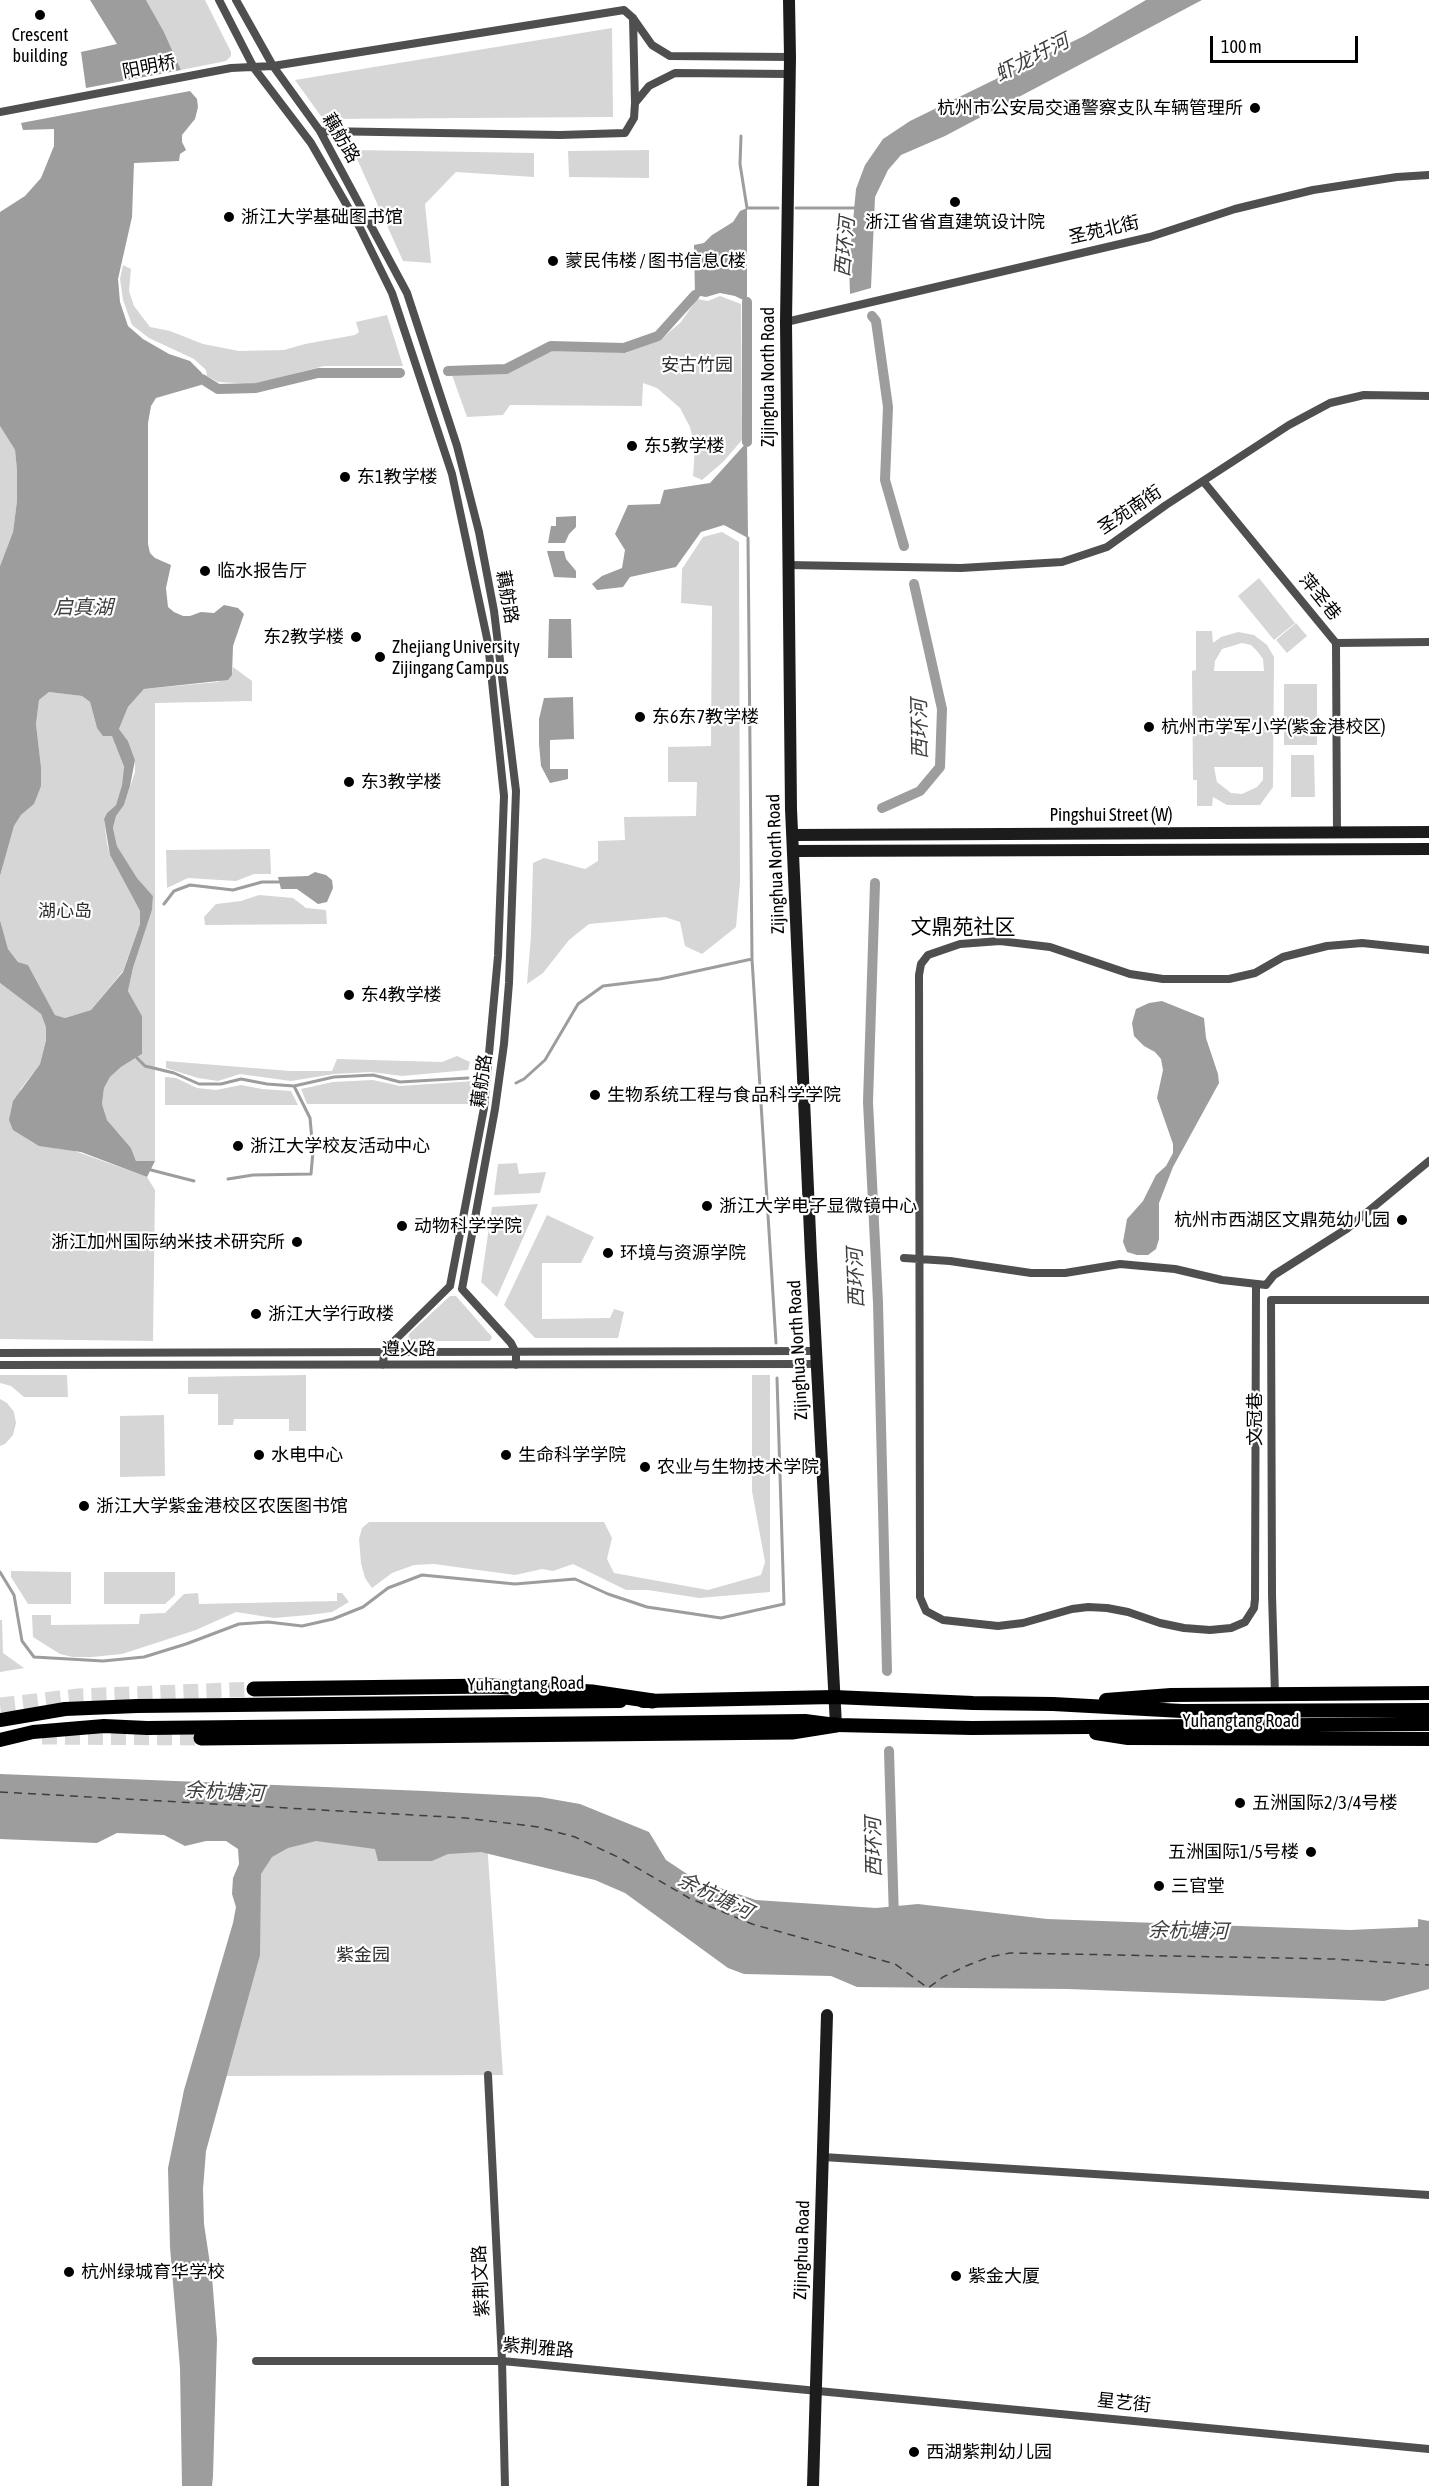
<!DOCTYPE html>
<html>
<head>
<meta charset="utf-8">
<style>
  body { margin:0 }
  #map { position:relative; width:1429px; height:2486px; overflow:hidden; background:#fff; font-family:"Asap Condensed",sans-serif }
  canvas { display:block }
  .scale { position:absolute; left:1210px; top:36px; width:148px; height:27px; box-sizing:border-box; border:3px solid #000; border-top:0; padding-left:8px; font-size:18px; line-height:21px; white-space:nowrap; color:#000; -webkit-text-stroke:4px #fff; paint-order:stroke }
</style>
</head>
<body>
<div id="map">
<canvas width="1429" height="2486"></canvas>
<div class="scale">100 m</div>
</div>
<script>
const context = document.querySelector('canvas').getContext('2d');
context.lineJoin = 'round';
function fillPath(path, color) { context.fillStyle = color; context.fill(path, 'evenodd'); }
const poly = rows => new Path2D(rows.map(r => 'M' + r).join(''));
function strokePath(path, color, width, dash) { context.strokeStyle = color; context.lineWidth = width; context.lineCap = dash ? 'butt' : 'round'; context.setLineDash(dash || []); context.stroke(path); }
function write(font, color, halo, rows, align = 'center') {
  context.font = font + ' "Asap Condensed","Noto Sans SC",sans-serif'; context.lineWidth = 4.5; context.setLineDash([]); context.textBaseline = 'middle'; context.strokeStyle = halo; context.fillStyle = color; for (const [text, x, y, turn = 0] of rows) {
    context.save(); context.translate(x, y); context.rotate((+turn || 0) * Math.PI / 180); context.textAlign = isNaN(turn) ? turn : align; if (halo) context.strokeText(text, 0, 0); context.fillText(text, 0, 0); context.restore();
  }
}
const green = poly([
  [146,0,205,0,231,52,231,56,226,61,181,70,164,32],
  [612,28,613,117,323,119,295,80],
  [353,150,534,153,534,177,456,172,425,204,431,263,403,261],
  [649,150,649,178,569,177,568,151],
  [123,265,131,269,129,291,134,306,150,327,170,331,203,344,239,351,284,350,305,344,355,335,359,332,356,322,387,315,403,366,324,366,255,384,218,382,207,376,206,370,194,359,149,338,132,325,123,300,120,279],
  [720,296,741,304,742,440,723,462,702,480,693,476,695,448,690,427,680,408,657,388,643,383,642,406,510,405,503,415,467,417,452,375,507,373,552,349,626,353,660,340,681,322,697,299,708,301],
  [0,426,15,450,17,470,17,501,13,532,0,566],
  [722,532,739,542,740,882,736,927,702,954,685,946,680,922,665,917,589,924,569,940,543,973,527,984,531,936,533,863,544,858,585,869,598,861,598,841,625,840,624,817,696,816,697,782,668,782,668,747,711,746,712,606,681,603,682,569,703,537],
  [1259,578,1295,623,1274,640,1238,596],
  [1296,623,1307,636,1287,653,1276,640],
  [1196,631,1212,631,1213,643,1221,637,1238,632,1254,635,1267,645,1274,657,1273,787,1260,805,1227,805,1213,797,1212,806,1197,806,1197,780,1193,780,1192,671,1196,670],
  [1242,643,1251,645,1257,651,1263,659,1264,671,1214,671,1215,661,1222,649],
  [1214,767,1263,767,1263,780,1257,787,1242,794,1231,793,1217,782],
  [233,667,252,681,252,701,155,703,155,1161,136,1161,131,1148,107,1120,102,1104,104,1088,110,1077,121,1067,142,1054,142,1016,128,991,133,968,152,910,153,896,137,878,117,846,113,828,116,816,124,805,135,772,135,760,128,741,119,729,128,707,144,689,218,682,232,675],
  [1284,684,1317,684,1317,745,1284,745],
  [49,692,82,696,90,702,97,728,112,735,124,768,122,785,116,805,107,813,104,820,107,843,110,855,140,911,140,924,123,971,91,1010,65,1018,55,1015,28,965,18,962,8,949,0,920,0,876,14,826,21,815,34,804,41,767,36,724,39,700],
  [1291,755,1314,755,1315,797,1291,797],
  [270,849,271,874,254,874,236,881,188,878,167,888,166,850],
  [259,895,293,898,306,908,326,910,327,924,205,925,204,917,216,904,241,901],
  [0,983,41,1014,46,1026,46,1039,40,1064,20,1090,58,1149,69,1149,128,1170,147,1177,155,1190,153,1341,0,1339],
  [457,1056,470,1062,468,1070,402,1076,371,1072,334,1074,291,1081,240,1074,218,1081,198,1078,166,1068,166,1061,290,1071,332,1071,337,1059,442,1062],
  [165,1077,176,1078,197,1088,216,1090,241,1085,262,1089,291,1091,298,1105,165,1105],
  [373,1080,400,1086,475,1081,468,1104,307,1104,301,1089,333,1082],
  [517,1163,519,1174,546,1172,540,1193,494,1195,498,1164],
  [538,1204,497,1297,481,1282,492,1207],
  [547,1215,594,1237,581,1263,542,1263,542,1319,610,1318,614,1309,624,1312,618,1338,535,1338,504,1305],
  [450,1296,456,1296,492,1337,490,1341,408,1341,409,1334],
  [0,1375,67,1375,68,1397,24,1397,11,1386,0,1383],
  [306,1375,306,1431,289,1431,289,1419,234,1419,233,1425,218,1425,218,1394,188,1394,188,1377],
  [752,1375,770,1375,770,1592,699,1598,648,1590,626,1590,573,1564,553,1571,542,1569,515,1575,434,1564,414,1565,392,1573,372,1588,365,1578,361,1563,359,1539,362,1528,369,1522,604,1522,612,1538,607,1559,614,1573,708,1590,761,1575,765,1562,752,1491],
  [0,1399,7,1403,14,1412,16,1423,13,1435,5,1444,0,1446],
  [164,1415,165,1476,120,1477,120,1416],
  [11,1571,71,1572,71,1604,28,1604,11,1577],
  [104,1572,175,1572,175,1595,165,1604,104,1604],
  [198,1593,199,1604,337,1601,337,1593,342,1593,349,1602,332,1612,309,1615,274,1618,236,1612,196,1630,122,1654,92,1657,73,1657,60,1654,33,1637,32,1615,51,1615,51,1625,139,1624,140,1614,165,1613,184,1594],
  [0,1620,2,1620,3,1653,24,1668,0,1672],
  [280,1830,487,1842,503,2075,219,2076,257,1868]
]);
const water = poly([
  [90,0,146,0,164,32,181,70,86,88,81,52,117,44],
  [1146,0,1202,0,945,136,901,155,888,170,875,197,871,288,850,294,849,264,856,189,865,165,883,139,910,121,1084,36],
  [190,91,197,99,198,107,195,119,182,135,182,142,186,150,180,154,179,161,134,163,132,217,118,279,120,302,128,326,143,339,169,354,190,361,202,373,201,385,156,398,151,406,148,423,148,544,150,553,155,558,171,565,166,588,168,607,174,612,183,616,190,616,201,612,214,613,224,605,238,608,244,614,233,646,232,675,228,680,144,689,128,707,119,729,128,741,135,760,130,786,124,805,116,816,113,828,117,846,137,878,153,896,152,910,133,968,128,991,142,1016,142,1054,121,1067,110,1077,104,1088,102,1104,107,1120,131,1148,136,1161,155,1161,147,1177,81,1152,39,1146,13,1130,9,1120,13,1101,40,1064,46,1040,46,1027,41,1014,0,983,0,920,8,949,18,962,28,965,55,1015,65,1018,91,1010,123,972,140,924,140,911,110,855,104,819,107,813,116,805,122,785,124,767,112,736,103,736,97,728,90,702,82,696,49,692,39,700,36,724,41,767,41,786,34,804,21,815,14,826,0,876,0,566,13,532,17,501,17,470,15,450,0,426,0,212,25,196,41,178,54,146,54,129,23,130,21,123],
  [747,208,747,302,735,296,720,293,706,297,695,295,694,245,704,243,712,235,733,222,740,211],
  [747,442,748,538,724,525,701,532,676,567,630,577,623,587,597,590,592,584,602,576,622,568,625,550,615,534,628,505,660,504,664,490,710,483],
  [576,516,576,527,569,534,565,543,548,543,551,526,556,526,556,517],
  [547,551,564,551,566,559,576,571,576,578,554,577],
  [549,619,571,619,572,658,548,658],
  [573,697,574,739,550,740,550,769,568,769,568,779,550,783,541,766,539,744,539,719,544,698],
  [315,872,326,875,332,880,333,888,327,902,318,904,297,889,281,889,278,877,308,876],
  [1162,1001,1204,1018,1206,1038,1218,1074,1219,1083,1173,1167,1159,1203,1159,1239,1156,1249,1148,1255,1137,1255,1127,1252,1123,1242,1127,1219,1143,1201,1156,1175,1166,1166,1173,1153,1173,1144,1157,1098,1163,1070,1161,1059,1155,1052,1144,1046,1134,1036,1132,1023,1136,1009,1149,1003],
  [0,1774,425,1791,540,1797,580,1804,649,1832,666,1860,696,1880,756,1900,876,1908,918,1904,1047,1919,1350,1930,1418,1927,1418,1919,1429,1921,1429,1989,1384,2001,1068,1989,857,1987,831,1976,744,1974,728,1968,625,1893,595,1880,481,1852,448,1854,432,1861,378,1861,375,1849,316,1841,288,1848,272,1857,261,1874,260,1955,206,2151,203,2189,204,2224,212,2277,217,2339,213,2476,212,2486,182,2486,180,2368,170,2247,168,2168,184,2090,233,1923,236,1907,232,1894,233,1878,239,1864,238,1849,226,1841,206,1841,185,1846,164,1835,117,1833,97,1843,0,1839]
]);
const stream = poly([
  [741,136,740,164,747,208,778,208],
  [796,208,857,208],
  [748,538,752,959,776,1343],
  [164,904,174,891,190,885,233,890,262,882,279,882],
  [137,1058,145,1066,174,1073,199,1084,221,1084,241,1079,267,1084,294,1086,334,1077,373,1075,400,1082,468,1078],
  [516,1083,524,1079,545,1060,578,1004,603,986,660,979,752,959],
  [151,1170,194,1181],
  [228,1179,253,1175,311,1174,313,1151,310,1118,294,1086],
  [0,1572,14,1595,22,1641,34,1657,103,1661,144,1657,186,1644,239,1624,268,1622,302,1626,333,1619,363,1607,388,1588,422,1575,515,1584,575,1579,608,1594,647,1607,721,1618,784,1604,777,1378]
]);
const canal = poly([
  [747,302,747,442],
  [872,316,876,321,888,407,885,480,904,546],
  [448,371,506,369,551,346,624,348,658,336,695,295],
  [202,379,218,389,256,388,318,373,400,373],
  [882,808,920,791,940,767,942,709,914,584],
  [875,883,868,1102,878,1303,887,1671],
  [889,1751,894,1919]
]);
const ferry = poly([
  [0,1792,466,1818,538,1827,575,1837,622,1859,689,1898,752,1924,895,1964,928,1988,943,1977,966,1966,989,1957,1010,1953,1334,1959,1429,1965]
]);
const highwayTunnel = poly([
  [0,1705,78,1696,254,1689],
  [42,1737,201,1738]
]);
const street = poly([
  [219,0,254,68,311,143,360,228,392,293,452,474,488,643,504,796,498,956,484,1108,450,1286,391,1344,384,1353,383,1365],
  [236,0,273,66,320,131,407,293,457,446,479,532,494,611,516,791,509,983,504,1044,495,1109,462,1289,511,1343,516,1353,516,1365],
  [633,18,635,103],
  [0,112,231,68,273,66,624,10,633,18,652,45,670,56,790,57],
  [320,131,560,135,625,133,634,118,635,103,649,86,675,73,789,74],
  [786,322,1150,237,1235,209,1313,190,1397,177,1429,175],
  [1203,481,1336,643,1337,833],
  [787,565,961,568,1062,562,1107,547,1166,505,1289,425,1330,403,1364,395,1429,396],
  [1336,643,1429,642],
  [904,1258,950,1261,1031,1273,1065,1273,1120,1264,1175,1269,1222,1280,1266,1285,1274,1275,1348,1228,1429,1161],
  [1256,1284,1255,1599,1254,1608,1245,1622,1231,1628,1210,1630,1184,1628,1160,1623,1128,1612,1107,1608,1088,1607,1072,1609,1023,1623,998,1626,943,1620,926,1611,920,1597,920,1588,919,975,921,964,928,955,960,944,1000,941,1050,947,1130,974,1163,979,1229,979,1255,973,1283,957,1327,946,1362,943,1429,950],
  [0,1353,817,1351],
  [0,1365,817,1364],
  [1275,1695,1272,1595,1271,1300,1429,1300],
  [488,2075,502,2361,505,2486],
  [823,2157,1429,2195],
  [256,2361,502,2361,1429,2449]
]);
const secondary = poly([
  [789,0,790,57,786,322,791,809,811,1256,836,1725],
  [793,835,1429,832],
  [793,851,1429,849],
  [813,2486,827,2015]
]);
const primary = poly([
  [1106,1700,1171,1695,1429,1693],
  [643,1701,834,1697,973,1703,1053,1704,1182,1711,1429,1710],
  [0,1720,65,1709,137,1706,620,1701],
  [1096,1733,1128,1738,1429,1739],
  [0,1740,33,1732,104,1726,147,1728,805,1721,836,1725,972,1728,1429,1724]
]);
const highway = poly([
  [254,1689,492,1686,592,1692,653,1701],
  [201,1738,792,1732,836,1725]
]);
const markers = [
  [40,15,6,"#000"],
  [1255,108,6,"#000"],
  [955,202,6,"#000"],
  [229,217,6,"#000"],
  [553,261,6,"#000"],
  [632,446,6,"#000"],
  [345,477,6,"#000"],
  [205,571,6,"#000"],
  [356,637,6,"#000"],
  [380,657,6,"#000"],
  [640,717,6,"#000"],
  [1149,727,6,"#000"],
  [349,782,6,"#000"],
  [349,995,6,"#000"],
  [595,1095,6,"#000"],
  [238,1146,6,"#000"],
  [707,1206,6,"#000"],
  [1402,1220,6,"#000"],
  [402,1226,6,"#000"],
  [297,1242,6,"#000"],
  [608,1253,6,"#000"],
  [256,1314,6,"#000"],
  [259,1455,6,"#000"],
  [506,1455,6,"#000"],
  [645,1467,6,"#000"],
  [84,1506,6,"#000"],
  [1240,1803,6,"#000"],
  [1311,1852,6,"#000"],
  [1159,1886,6,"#000"],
  [69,2272,6,"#000"],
  [956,2276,6,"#000"],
  [914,2452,6,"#000"]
];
const poiNames = [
  ["Crescent",40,35,"center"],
  ["building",40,56,"center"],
  ["杭州市公安局交通警察支队车辆管理所",1243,108,"right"],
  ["浙江大学基础图书馆",241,217],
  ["浙江省省直建筑设计院",955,222,"center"],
  ["蒙民伟楼 / 图书信息C楼",565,261],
  ["东5教学楼",644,446],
  ["东1教学楼",357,477],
  ["临水报告厅",217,571],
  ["东2教学楼",344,637,"right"],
  ["Zhejiang University",392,647],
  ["Zijingang Campus",392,668],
  ["东6东7教学楼",652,717],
  ["杭州市学军小学(紫金港校区)",1161,727],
  ["东3教学楼",361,782],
  ["东4教学楼",361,995],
  ["生物系统工程与食品科学学院",607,1095],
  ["浙江大学校友活动中心",250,1146],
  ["浙江大学电子显微镜中心",719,1206],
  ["杭州市西湖区文鼎苑幼儿园",1390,1220,"right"],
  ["动物科学学院",414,1226],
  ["浙江加州国际纳米技术研究所",285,1242,"right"],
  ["环境与资源学院",620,1253],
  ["浙江大学行政楼",268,1314],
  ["水电中心",271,1455],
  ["生命科学学院",518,1455],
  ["农业与生物技术学院",657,1467],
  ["浙江大学紫金港校区农医图书馆",96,1506],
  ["五洲国际2/3/4号楼",1252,1803],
  ["五洲国际1/5号楼",1299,1852,"right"],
  ["三官堂",1171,1886],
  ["杭州绿城育华学校",81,2272],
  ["紫金大厦",968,2276],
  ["西湖紫荆幼儿园",926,2452]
];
const streetNames = [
  ["阳明桥",149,67,-11],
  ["藕舫路",341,138,59],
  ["圣苑北街",1104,230,-13],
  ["Zijinghua North Road",768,377,-90],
  ["圣苑南街",1130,510,-34],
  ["藕舫路",507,597,80],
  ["萍圣巷",1320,597,51],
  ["Pingshui Street (W)",1111,815],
  ["Zijinghua North Road",776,864,-92],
  ["藕舫路",482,1081,-82],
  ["遵义路",409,1349],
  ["Zijinghua North Road",798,1350,-93],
  ["文冠巷",1255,1419,-90],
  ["Yuhangtang Road",526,1684,-1],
  ["Yuhangtang Road",1241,1721],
  ["Zijinghua Road",802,2250,-88],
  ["紫荆文路",481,2281,-93],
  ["紫荆雅路",538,2348,5],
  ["星艺街",1124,2403,6]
];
const parkNames = [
  ["安古竹园",697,365],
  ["湖心岛",65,911],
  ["紫金园",363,1955]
];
const waterNames = [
  ["虾龙圩河",1032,58,-27],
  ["西环河",845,247,-85],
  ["启真湖",83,608],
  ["西环河",920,729,-91],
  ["西环河",856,1278,-92],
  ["余杭塘河",224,1792,3],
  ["西环河",874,1847,-91],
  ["余杭塘河",715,1896,26],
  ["余杭塘河",1188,1931,1]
];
const quarterNames = [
  ["文鼎苑社区",963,927]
];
fillPath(green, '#d6d6d6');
fillPath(water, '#9d9d9d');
strokePath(stream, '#9d9d9d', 3);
strokePath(canal, '#9d9d9d', 10);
strokePath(ferry, '#3e3e3e', 1.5, [8, 6]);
strokePath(highwayTunnel, '#d9d9d9', 15, [15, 8]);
strokePath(street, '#4f4f4f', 8);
strokePath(secondary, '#1c1c1c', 12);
strokePath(primary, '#000', 14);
strokePath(highway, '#000', 15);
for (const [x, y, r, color] of markers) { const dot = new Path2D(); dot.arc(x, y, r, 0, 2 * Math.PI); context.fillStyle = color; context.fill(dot); strokePath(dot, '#fff', 2); }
write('18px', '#000', '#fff', poiNames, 'left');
write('18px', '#000', '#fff', streetNames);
write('18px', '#2d2d2d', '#fff', parkNames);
write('italic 20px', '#3e3e3e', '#fff', waterNames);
write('21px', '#000', '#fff', quarterNames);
</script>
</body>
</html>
